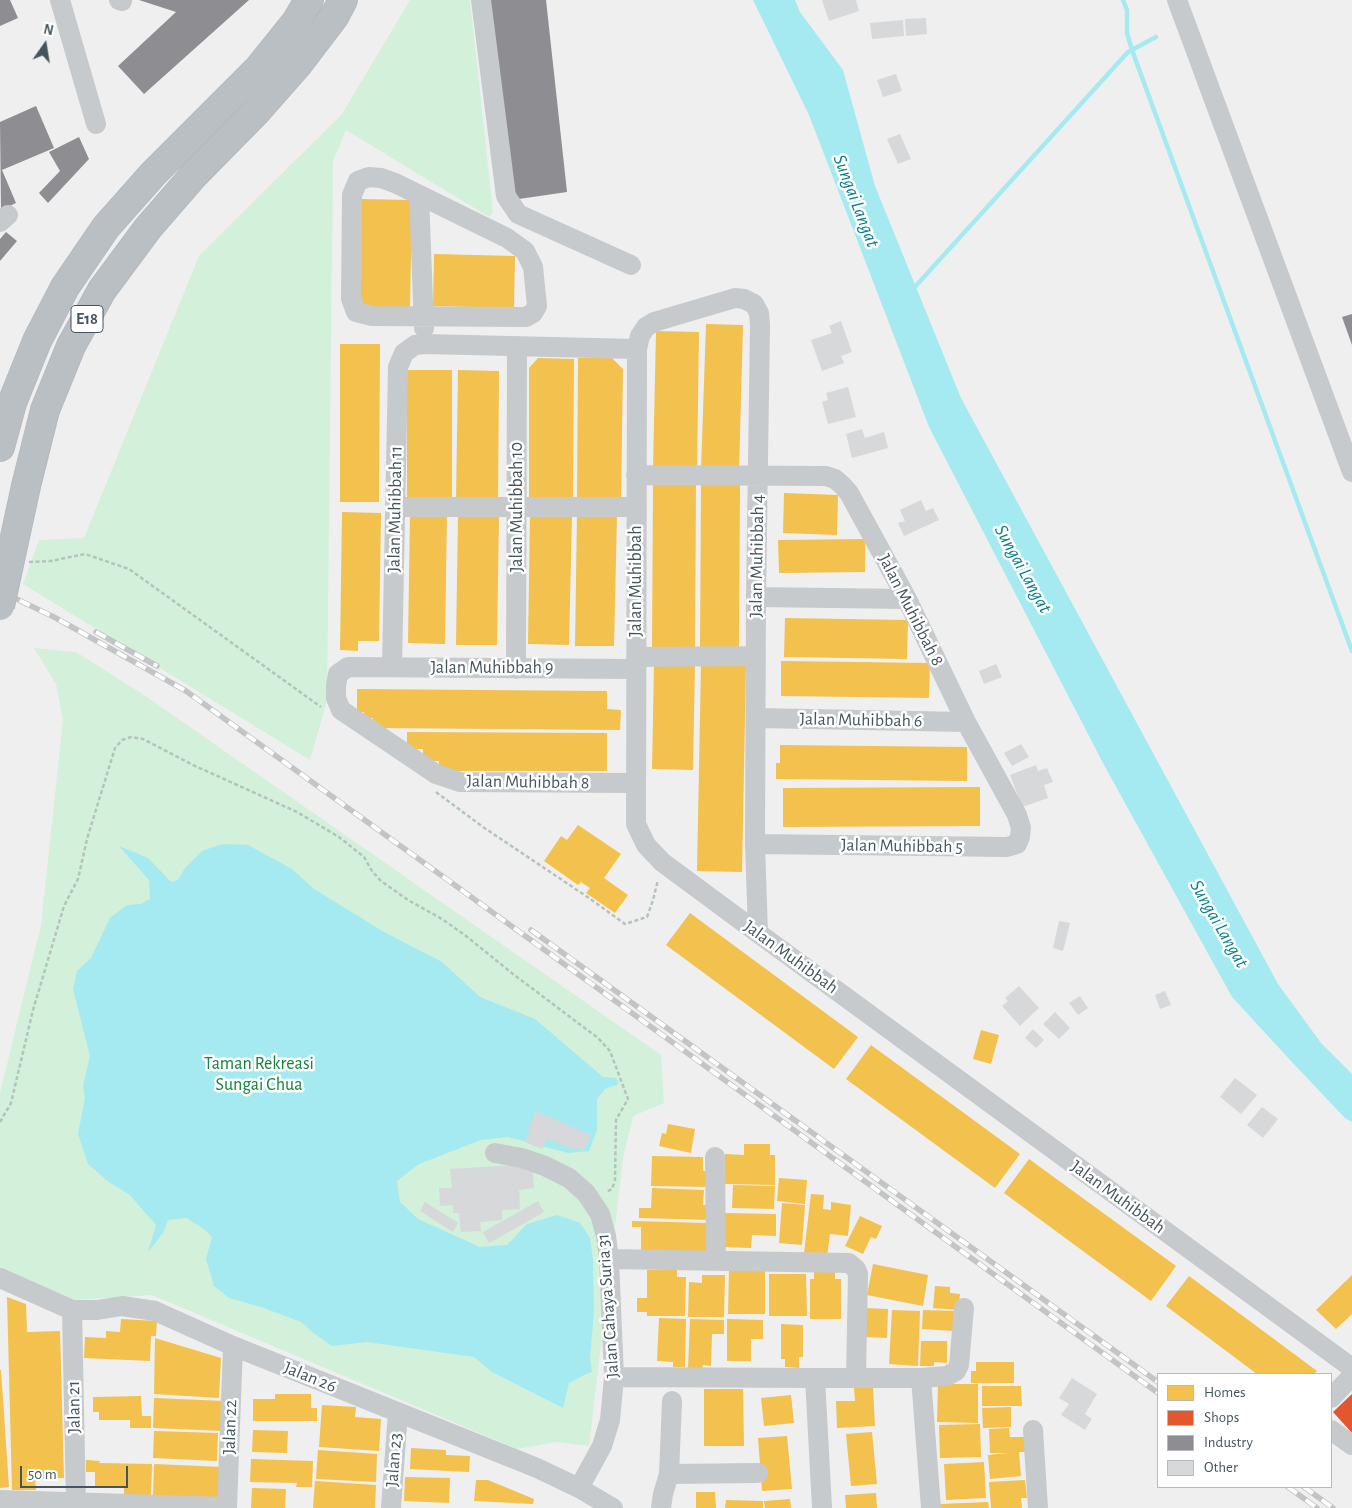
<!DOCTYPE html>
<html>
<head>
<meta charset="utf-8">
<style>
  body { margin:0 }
  #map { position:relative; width:1352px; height:1508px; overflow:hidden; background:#f0efef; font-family:"Alegreya Sans",sans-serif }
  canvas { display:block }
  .legend { position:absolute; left:1157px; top:1373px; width:175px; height:115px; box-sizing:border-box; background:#fff; border:1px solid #b5bbbe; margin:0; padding:6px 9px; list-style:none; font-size:15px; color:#45555d }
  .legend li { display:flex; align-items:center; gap:10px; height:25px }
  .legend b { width:25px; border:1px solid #b5bbbe }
  .north { position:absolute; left:20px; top:20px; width:50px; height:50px; -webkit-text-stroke:4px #fff; paint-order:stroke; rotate:13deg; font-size:14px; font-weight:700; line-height:20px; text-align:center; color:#45555d }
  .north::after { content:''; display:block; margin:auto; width:18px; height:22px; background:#45555d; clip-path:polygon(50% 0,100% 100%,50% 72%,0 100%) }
  .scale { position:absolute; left:20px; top:1466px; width:108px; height:22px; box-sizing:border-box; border:2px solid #45555d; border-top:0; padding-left:6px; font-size:15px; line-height:18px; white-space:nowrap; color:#45555d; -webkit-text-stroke:4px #fff; paint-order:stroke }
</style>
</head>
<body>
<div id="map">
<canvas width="1352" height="1508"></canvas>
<ul class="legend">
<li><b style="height:14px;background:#f2c14e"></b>Homes</li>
<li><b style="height:14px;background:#e4572e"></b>Shops</li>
<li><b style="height:14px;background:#8d8d92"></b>Industry</li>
<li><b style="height:14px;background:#d7d8d9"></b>Other</li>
</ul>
<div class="north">N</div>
<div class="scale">50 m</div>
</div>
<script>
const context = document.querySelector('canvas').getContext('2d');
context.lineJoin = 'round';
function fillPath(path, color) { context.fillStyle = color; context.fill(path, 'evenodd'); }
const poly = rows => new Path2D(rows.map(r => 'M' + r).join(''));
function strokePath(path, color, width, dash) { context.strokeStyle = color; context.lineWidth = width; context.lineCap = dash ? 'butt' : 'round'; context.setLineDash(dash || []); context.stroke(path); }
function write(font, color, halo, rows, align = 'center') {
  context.font = font + ' "Alegreya Sans",sans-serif'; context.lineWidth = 5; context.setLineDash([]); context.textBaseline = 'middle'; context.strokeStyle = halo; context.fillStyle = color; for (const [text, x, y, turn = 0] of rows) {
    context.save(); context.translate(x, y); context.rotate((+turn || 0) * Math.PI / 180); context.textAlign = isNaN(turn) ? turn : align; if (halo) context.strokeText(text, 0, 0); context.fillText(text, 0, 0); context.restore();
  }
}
const green = poly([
  [410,0,470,0,493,212,489,217,346,130,333,161,327,701,310,760,23,584,39,540,84,538,199,256,342,114],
  [34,648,76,652,144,695,661,1055,664,1103,633,1116,623,1158,589,1446,557,1442,517,1449,152,1295,75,1300,0,1272,0,1093,41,925,63,720,56,684]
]);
const water = poly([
  [753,0,795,0,800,12,843,70,875,186,961,398,1278,984,1321,1043,1352,1074,1352,1122,1345,1118,1291,1061,1232,997,1104,765,929,427,809,115],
  [222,844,248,845,292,869,314,889,384,932,442,962,480,997,535,1019,603,1077,616,1078,619,1084,605,1089,597,1099,597,1130,589,1151,568,1153,508,1137,481,1140,419,1164,397,1181,400,1202,418,1219,480,1247,507,1245,527,1224,557,1215,580,1223,590,1238,593,1260,594,1311,590,1359,592,1372,584,1375,569,1383,563,1408,492,1372,474,1357,367,1342,332,1346,315,1334,301,1322,261,1307,229,1298,214,1286,206,1259,212,1237,205,1230,187,1218,168,1220,163,1233,148,1252,156,1225,130,1195,109,1182,88,1164,78,1134,85,1098,83,1086,90,1056,73,989,77,971,91,958,110,918,127,905,141,904,150,899,149,880,119,846,148,858,171,882,178,880,185,868,202,851]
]);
const homes = poly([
  [360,199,412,200,410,308,358,307],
  [434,254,515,256,514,308,433,306],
  [706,324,743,325,739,472,701,470],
  [656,331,699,332,697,470,653,469],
  [340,344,380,344,379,502,340,502],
  [538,358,574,359,573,503,529,502,529,368],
  [578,358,612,358,623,369,621,504,577,504],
  [407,370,452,370,452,502,407,502],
  [458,370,499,371,498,503,456,502],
  [653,481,696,481,695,652,652,652],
  [701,481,740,482,739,653,700,653],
  [784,493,838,495,837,535,783,533],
  [342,512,381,513,379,641,358,641,358,651,340,650],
  [410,513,447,514,445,644,408,643],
  [530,513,572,515,569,645,528,644],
  [458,514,499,514,497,645,456,645],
  [577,514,617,515,614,646,575,646],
  [865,539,865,572,779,573,778,540],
  [785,618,908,620,907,659,784,657],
  [781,661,930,663,929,698,781,696],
  [654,663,695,664,693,770,652,769],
  [701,664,746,665,742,872,697,871],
  [357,689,607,691,607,709,621,710,620,730,373,728,373,718,364,718,364,712,357,712],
  [407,732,607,733,607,771,439,771,439,761,423,761,423,749,407,749],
  [780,745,967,747,967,781,776,779,776,763,780,763],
  [980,787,980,826,783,827,783,788],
  [578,825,621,854,604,878,628,895,615,913,586,893,590,888,581,882,578,885,544,861,561,836,567,840],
  [690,913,858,1037,834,1069,666,945],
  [981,1030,999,1035,991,1064,973,1059],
  [871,1045,1020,1154,995,1188,846,1079],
  [668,1124,695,1129,691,1153,659,1146,662,1133,666,1134],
  [744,1144,770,1144,770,1155,775,1155,775,1185,724,1184,725,1154,744,1155],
  [652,1156,703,1157,703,1171,711,1171,711,1187,651,1186],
  [1029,1159,1176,1266,1151,1301,1004,1193],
  [779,1178,807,1180,805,1204,777,1201],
  [733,1185,775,1186,774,1209,732,1208],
  [652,1188,704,1190,703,1205,712,1205,711,1220,639,1218,639,1208,651,1208],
  [811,1194,824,1195,823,1209,831,1210,831,1202,851,1205,848,1236,830,1234,827,1256,804,1253],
  [782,1203,805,1205,802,1245,779,1243],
  [725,1213,776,1214,776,1236,752,1235,751,1248,724,1247],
  [860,1216,882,1226,876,1239,871,1237,863,1254,845,1246],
  [632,1221,708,1223,707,1254,641,1252,641,1227,632,1227],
  [873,1264,928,1275,923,1306,867,1295],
  [729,1269,765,1269,765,1314,728,1314],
  [647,1270,677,1270,677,1277,686,1277,685,1316,647,1316,647,1312,637,1312,637,1298,647,1298],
  [814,1271,835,1271,835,1279,841,1279,841,1319,810,1319,810,1279,814,1279],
  [769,1274,806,1274,807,1316,769,1316],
  [702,1275,725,1275,724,1317,688,1317,689,1282,702,1283],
  [1352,1275,1352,1314,1336,1329,1316,1310],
  [1189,1276,1317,1371,1314,1374,1257,1374,1166,1306],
  [935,1286,950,1287,950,1293,960,1294,958,1310,933,1308],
  [7,1297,26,1304,27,1332,60,1331,64,1478,35,1478,36,1490,12,1490],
  [865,1308,888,1309,887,1338,864,1337],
  [892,1310,920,1311,918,1366,889,1364],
  [923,1310,954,1311,953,1331,922,1329],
  [659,1318,686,1319,685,1367,673,1367,673,1362,657,1361],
  [121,1319,157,1321,156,1336,151,1336,150,1361,84,1358,85,1337,106,1338,106,1331,120,1332],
  [690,1319,724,1320,724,1334,712,1334,711,1366,703,1365,702,1370,688,1369],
  [727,1319,763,1320,763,1339,751,1339,751,1361,727,1361],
  [781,1324,803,1325,803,1357,799,1357,799,1368,785,1367,785,1359,781,1359],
  [155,1338,221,1358,219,1398,154,1394],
  [921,1341,947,1341,947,1363,934,1362,934,1366,920,1366],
  [976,1362,1014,1362,1014,1383,971,1383,971,1371,976,1371],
  [0,1370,1,1370,9,1487,0,1488],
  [938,1384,978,1384,978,1423,937,1422],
  [982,1386,1021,1386,1022,1406,982,1406],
  [873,1387,875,1426,837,1428,836,1401,855,1401,854,1388],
  [704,1389,743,1389,744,1446,704,1446],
  [275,1394,311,1394,311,1408,317,1408,317,1421,253,1421,253,1399,275,1399],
  [791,1395,794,1423,764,1426,761,1398],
  [141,1396,142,1416,151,1416,151,1428,130,1428,130,1420,99,1420,99,1412,93,1412,93,1397],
  [154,1398,225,1401,223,1431,153,1428],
  [322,1405,356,1407,355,1417,381,1419,379,1451,319,1447],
  [1011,1407,1011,1427,983,1428,982,1408],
  [980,1424,981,1457,940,1458,939,1425],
  [1009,1428,1010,1437,1025,1437,1026,1452,1019,1452,1021,1476,990,1479,988,1455,1007,1453,990,1453,989,1429],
  [253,1430,288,1431,287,1453,252,1452],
  [154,1431,218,1433,217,1461,153,1458],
  [872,1432,877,1484,851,1486,846,1434],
  [787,1436,792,1489,762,1491,758,1438],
  [411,1448,446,1450,446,1455,470,1456,469,1472,410,1469],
  [318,1450,377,1454,376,1482,316,1479],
  [251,1459,313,1461,312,1487,296,1487,297,1483,250,1482],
  [86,1460,100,1461,99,1463,152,1464,151,1498,124,1498,124,1487,95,1486,95,1472,86,1472],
  [984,1462,986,1498,946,1500,944,1464],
  [154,1464,223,1467,222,1501,153,1498],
  [405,1477,450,1478,449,1503,404,1501],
  [476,1480,488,1480,534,1499,533,1504,474,1501],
  [1025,1480,1027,1498,1021,1498,1022,1508,991,1508,989,1482],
  [315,1481,376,1485,375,1508,313,1508],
  [252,1488,286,1489,285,1508,251,1508],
  [696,1492,715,1492,716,1508,696,1508],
  [876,1493,877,1508,846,1508,845,1495],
  [790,1499,791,1508,765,1508,764,1501],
  [726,1500,763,1501,763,1508,725,1508],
  [988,1502,989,1508,940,1508,940,1504]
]);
const shops = poly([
  [1352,1394,1352,1433,1333,1412]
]);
const industry = poly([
  [0,0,10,0,18,18,0,26],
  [139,0,249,0,144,94,118,66,176,12],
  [481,0,546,0,567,192,505,201],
  [36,106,54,148,2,170,16,203,1,210,0,122],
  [79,137,89,159,48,203,39,193,60,171,49,152],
  [6,232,17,241,0,261,0,239],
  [1352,314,1352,345,1342,317]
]);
const stream = poly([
  [1123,0,1127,10,1127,33,1132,50,1352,651],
  [913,289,1128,52,1156,37]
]);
const building = poly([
  [822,0,856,0,859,11,829,21],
  [926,18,927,34,906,36,905,19],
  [903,20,904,36,872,39,870,23],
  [896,74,902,91,883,97,877,80],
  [900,134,911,159,898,164,887,139],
  [841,321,852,352,841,356,844,363,822,371,811,340,832,333,829,326],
  [848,387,856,417,828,424,822,402,828,400,826,393],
  [862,429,865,438,884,432,888,448,852,458,846,434],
  [921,500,926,511,933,508,939,520,904,536,898,523,905,521,900,510],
  [996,664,1002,677,984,684,979,671],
  [1021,744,1029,757,1012,766,1004,753],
  [1036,765,1038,771,1047,768,1053,782,1044,785,1048,798,1022,807,1010,775],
  [1059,921,1070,923,1063,951,1053,948],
  [1019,986,1039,1008,1020,1026,1002,1006,1008,1001,1005,998],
  [1165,991,1171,1005,1160,1009,1155,995],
  [1080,996,1088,1008,1078,1015,1069,1003],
  [1055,1012,1070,1028,1059,1039,1043,1024],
  [1033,1029,1044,1040,1036,1048,1025,1038],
  [1235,1078,1257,1095,1241,1114,1220,1097],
  [1262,1107,1278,1119,1263,1138,1247,1125],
  [536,1111,591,1135,584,1150,570,1148,547,1138,542,1149,525,1142,530,1130,528,1129],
  [532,1164,534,1188,519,1190,520,1209,502,1210,502,1220,480,1222,481,1231,461,1232,459,1213,453,1213,453,1205,440,1206,439,1188,452,1188,450,1169],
  [538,1201,544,1212,489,1243,483,1232],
  [425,1202,458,1223,453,1232,420,1211],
  [1072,1378,1097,1394,1085,1414,1092,1419,1085,1430,1061,1415,1069,1404,1059,1398]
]);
const path = poly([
  [29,562,51,561,85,554,129,569,321,707],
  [436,792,483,827,589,898,625,924,647,917,653,900,658,880],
  [0,1122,11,1103,33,1010,64,906,78,879,87,839,115,748,122,740,131,737,143,739,193,765,297,812,339,837,364,857,372,871,381,881,408,900,442,919,466,936,513,974,598,1038,610,1051,628,1099,616,1120,615,1180,612,1189,606,1192]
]);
const minor = poly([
  [60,0,96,124],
  [119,0,122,1],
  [481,0,506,196,518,214,631,265],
  [1177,0,1352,472],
  [369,177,381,178,395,183,507,238,525,251,533,267,537,306,533,313,526,317,372,316,356,312,351,299,352,195,358,181,369,177],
  [419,195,424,328],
  [0,222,8,215],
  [636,475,826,476,835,479,842,485,849,493,907,599,966,722,1017,815,1021,828,1020,837,1017,844,1007,847,755,844],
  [395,507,636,507],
  [756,597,907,599],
  [636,657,756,656],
  [392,667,398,367,404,353,415,345,425,344,637,349],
  [516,669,517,346],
  [756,718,966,722],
  [636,783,460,782,436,774,341,710,336,698,336,686,338,674,348,667,636,669],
  [758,933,755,844,756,597,760,325,759,313,754,304,744,299,735,298,654,322,646,327,640,336,637,349,636,824,646,845,662,862,758,933,1352,1368],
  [495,1153,522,1158,545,1166,569,1178,586,1193,600,1214,606,1236,609,1259,614,1377,610,1420,602,1446,579,1488],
  [715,1157,716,1260],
  [609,1259,849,1263,856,1269,858,1274,856,1378],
  [0,1278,72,1310,97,1310,122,1306,155,1311,233,1346,537,1468,579,1488,613,1508],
  [72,1310,76,1504],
  [614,1377,815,1378,921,1378,947,1376,956,1371,959,1365,964,1308],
  [815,1378,822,1508],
  [921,1378,931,1508],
  [1331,1398,1352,1376],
  [1033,1430,1038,1508],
  [1331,1430,1352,1445],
  [669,1474,758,1473],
  [0,1500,227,1507],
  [227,1508,233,1346],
  [391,1508,398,1412],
  [661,1508,663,1494,669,1474,672,1401]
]);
const highway = poly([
  [0,447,12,403,37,341,65,287,106,227,153,174,259,68,296,22,309,0],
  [26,486,45,410,71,346,102,290,148,228,194,175,255,113,299,63,334,17,343,0]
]);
const rail = poly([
  [0,591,54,617,186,691,1158,1393],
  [96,632,157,666],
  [531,930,1158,1382],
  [1288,1487,1317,1508],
  [1304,1487,1333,1508]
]);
const highwayBridge = poly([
  [0,606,26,486]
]);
const shields = [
  [87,319,32]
];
const shieldNames = [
  ["E18",87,319]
];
const streetNames = [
  ["Jalan Muhibbah 10",517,507,-90],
  ["Jalan Muhibbah 11",395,509,-89],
  ["Jalan Muhibbah 4",757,556,-89],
  ["Jalan Muhibbah",636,581,-90],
  ["Jalan Muhibbah 8",911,610,63],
  ["Jalan Muhibbah 9",492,668],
  ["Jalan Muhibbah 6",861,720,1],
  ["Jalan Muhibbah 8",528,782,1],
  ["Jalan Muhibbah 5",902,846,1],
  ["Jalan Muhibbah",791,957,36],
  ["Jalan Muhibbah",1118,1197,36],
  ["Jalan Cahaya Suria 31",608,1306,-94],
  ["Jalan 26",310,1377,22],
  ["Jalan 21",74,1407,-91],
  ["Jalan 22",230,1427,-88],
  ["Jalan 23",394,1460,-86]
];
const parkNames = [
  ["Taman Rekreasi",259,1064],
  ["Sungai Chua",259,1085]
];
const waterNames = [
  ["Sungai Langat",856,201,69],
  ["Sungai Langat",1023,569,61],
  ["Sungai Langat",1219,924,60]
];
fillPath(green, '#d2f0da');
fillPath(water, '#a5eaf0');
fillPath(homes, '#f2c14e');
fillPath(shops, '#e4572e');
fillPath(industry, '#8d8d92');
strokePath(stream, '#a5eaf0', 4.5);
fillPath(building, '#d7d8d9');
strokePath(highway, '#b4babf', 30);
strokePath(path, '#b5c3bd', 2.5, [4, 2.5]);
strokePath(minor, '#c6cacc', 20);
strokePath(highway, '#b9bfc3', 28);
strokePath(rail, '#c2c4c6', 5.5);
strokePath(rail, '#fff', 4, [11]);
strokePath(highwayBridge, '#b4babf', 30, []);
strokePath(highwayBridge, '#b9bfc3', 28);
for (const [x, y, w] of shields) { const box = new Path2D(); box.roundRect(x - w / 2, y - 13.5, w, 27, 4); context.fillStyle = '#fff'; context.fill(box); strokePath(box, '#45555d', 1); }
write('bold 16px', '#45555d', null, shieldNames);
write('18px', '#45555d', '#fff', streetNames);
write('18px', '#12833c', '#fff', parkNames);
write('italic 19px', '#077e89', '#fff', waterNames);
</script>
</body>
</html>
